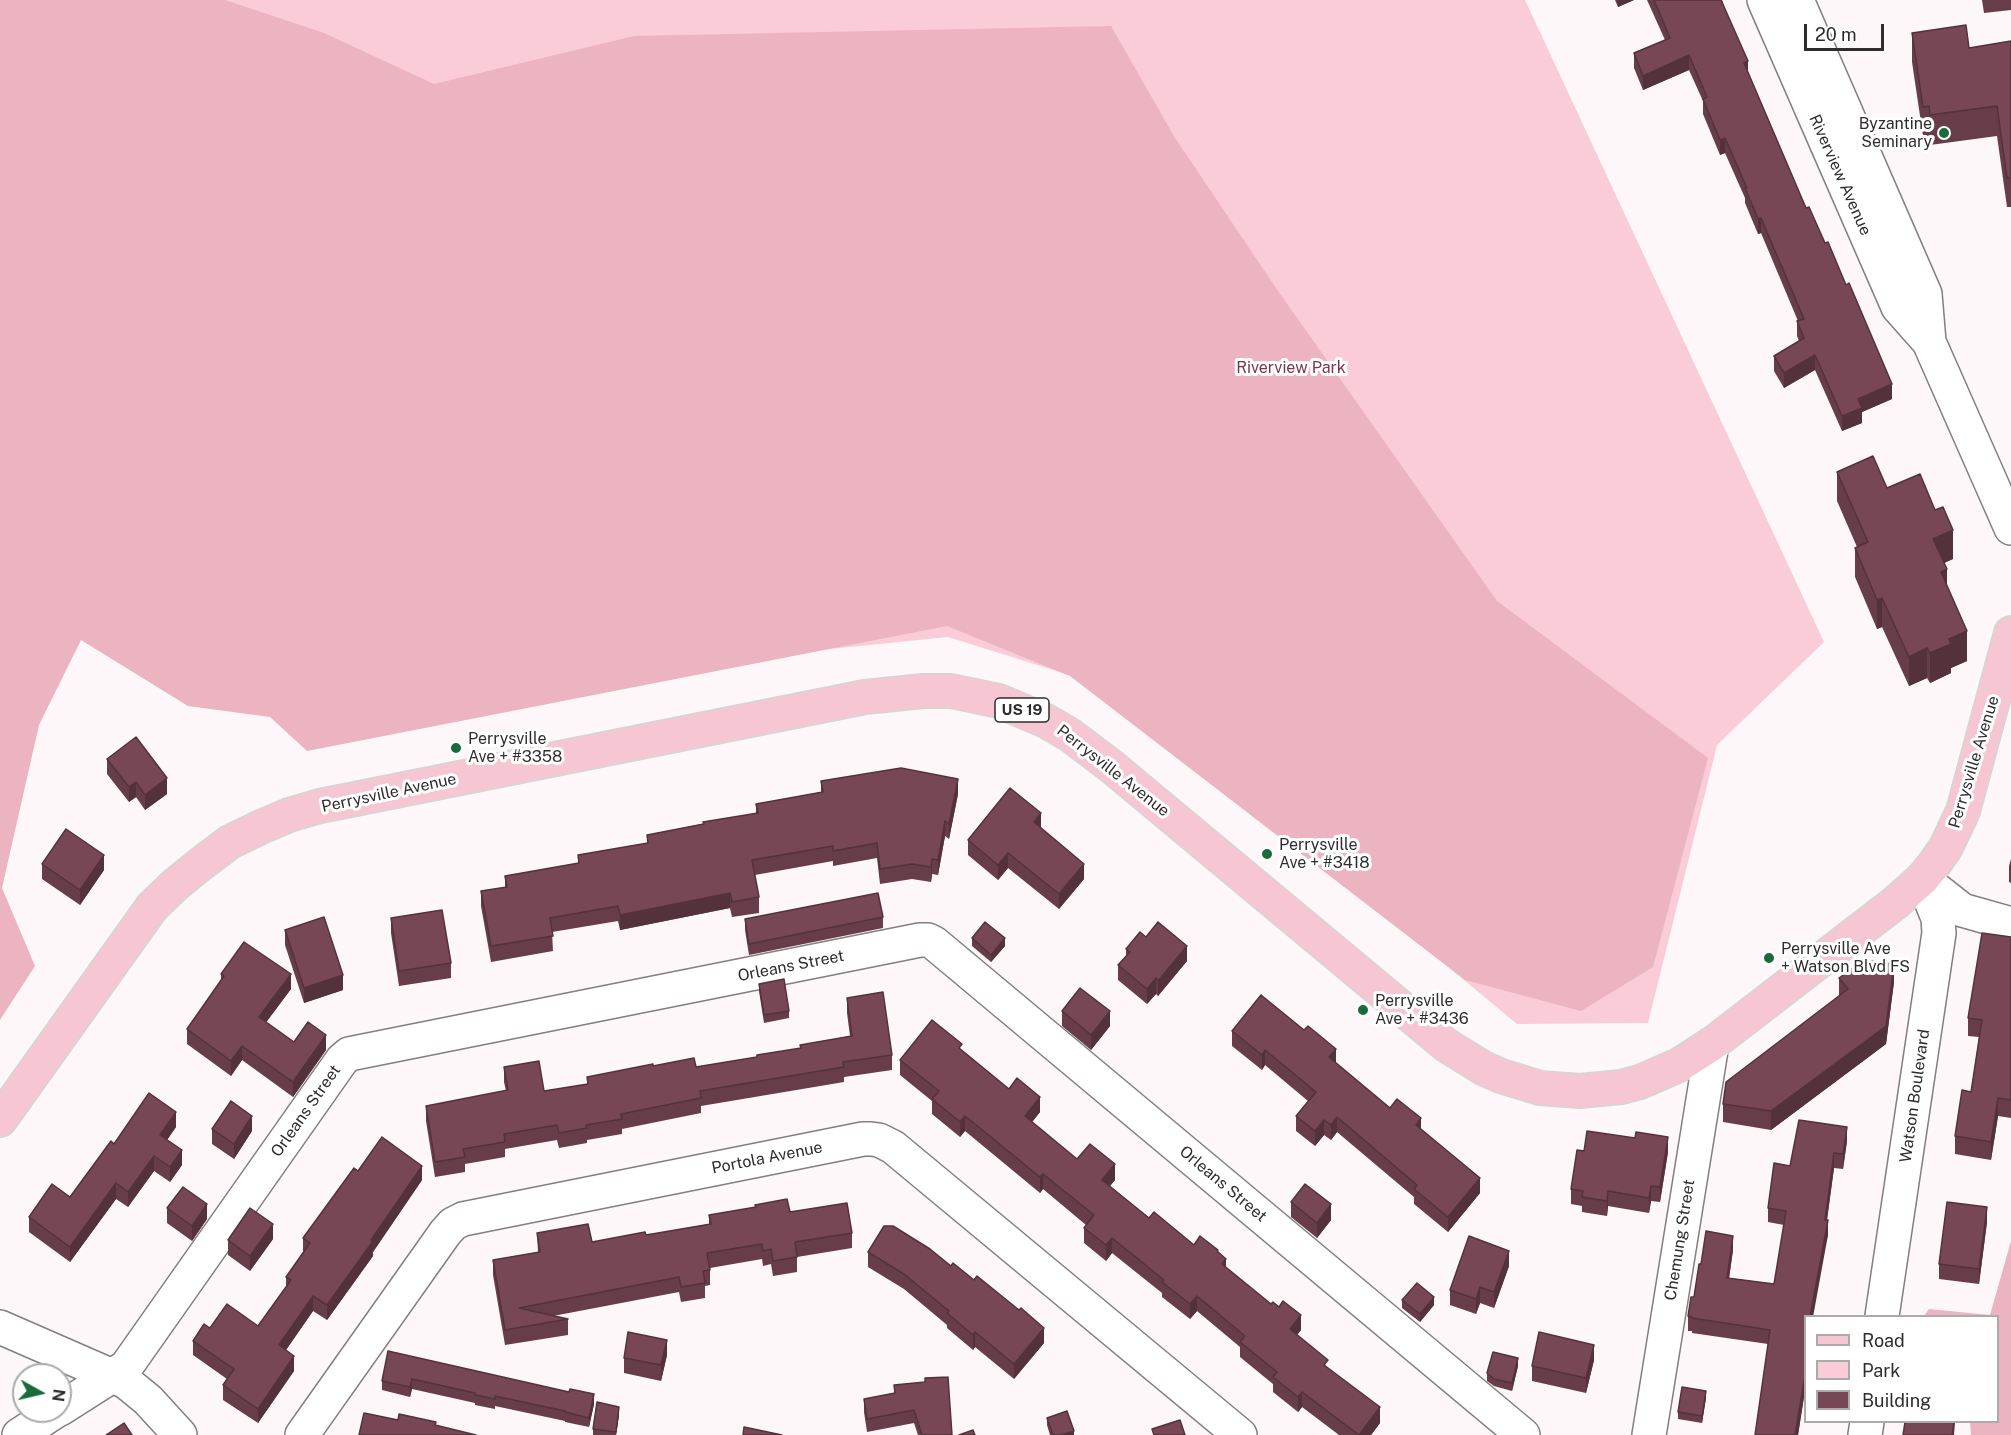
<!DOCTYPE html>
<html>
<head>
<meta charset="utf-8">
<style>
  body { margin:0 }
  #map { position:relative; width:2011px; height:1435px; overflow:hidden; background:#fef7f9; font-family:"Public Sans",sans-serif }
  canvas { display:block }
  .legend { position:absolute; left:1804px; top:1315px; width:195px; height:108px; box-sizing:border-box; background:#fff; border:2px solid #ababab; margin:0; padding:8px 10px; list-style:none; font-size:18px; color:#2e2c2c }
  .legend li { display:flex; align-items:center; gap:12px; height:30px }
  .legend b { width:30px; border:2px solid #ababab }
  .north { position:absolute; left:12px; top:1363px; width:60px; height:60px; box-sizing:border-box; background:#fff; border:2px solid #ababab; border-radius:50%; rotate:98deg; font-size:16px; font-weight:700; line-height:24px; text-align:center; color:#2e2c2c }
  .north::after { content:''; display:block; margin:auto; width:21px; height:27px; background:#1a6b3b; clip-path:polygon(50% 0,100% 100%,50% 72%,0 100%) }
  .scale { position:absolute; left:1804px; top:24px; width:80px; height:27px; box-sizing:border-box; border:3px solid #2e2c2c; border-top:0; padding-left:8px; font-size:18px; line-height:21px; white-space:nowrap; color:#2e2c2c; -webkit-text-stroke:4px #fff; paint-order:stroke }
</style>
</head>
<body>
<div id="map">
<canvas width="2011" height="1435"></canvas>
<ul class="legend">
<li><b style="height:8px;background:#f6c6d3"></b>Road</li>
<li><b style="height:16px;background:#f9ccd7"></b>Park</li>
<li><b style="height:16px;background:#784755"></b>Building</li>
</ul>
<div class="north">N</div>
<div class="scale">20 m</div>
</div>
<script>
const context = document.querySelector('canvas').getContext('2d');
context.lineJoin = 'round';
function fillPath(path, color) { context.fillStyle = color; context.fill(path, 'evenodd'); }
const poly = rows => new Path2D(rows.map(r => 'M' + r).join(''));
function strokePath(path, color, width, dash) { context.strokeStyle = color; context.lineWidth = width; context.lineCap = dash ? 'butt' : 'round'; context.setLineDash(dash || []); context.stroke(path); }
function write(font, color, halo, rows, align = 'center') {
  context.font = font + ' "Public Sans",sans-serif'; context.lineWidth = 6; context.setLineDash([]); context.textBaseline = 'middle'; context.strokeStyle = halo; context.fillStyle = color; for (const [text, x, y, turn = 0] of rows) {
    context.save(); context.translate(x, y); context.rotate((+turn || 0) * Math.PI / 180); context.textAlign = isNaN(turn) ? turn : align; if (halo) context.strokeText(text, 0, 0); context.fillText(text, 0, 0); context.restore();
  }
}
const green = poly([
  [0,0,1525,0,1824,642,1717,745,1648,1023,1517,1024,1114,689,948,637,376,695]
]);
const forest = poly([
  [0,0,225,0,324,33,434,84,634,36,1111,26,1175,138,1278,291,1497,601,1708,758,1653,967,1581,1011,1465,980,1070,676,947,626,307,751,270,717,188,706,81,640,39,725,2,888,35,966,0,1020],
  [2011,1241,2011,1435,1971,1435,1970,1422,1967,1422,1998,1422,1998,1316,1924,1316,1929,1309,1990,1315]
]);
const minor = poly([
  [1764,0,1898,307,1929,342,2011,528],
  [1797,0,1925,294,1929,342],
  [1924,880,1962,910,2011,924],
  [1882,1316,1939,933,1938,918,1922,879],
  [0,1327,126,1382,148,1400,180,1435],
  [60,1409,126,1367,342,1060,349,1054,920,940,928,940,934,943,1523,1435],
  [19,1435,56,1411],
  [302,1435,445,1233,453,1224,463,1219,863,1139,871,1139,879,1140,893,1147,1240,1435],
  [1649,1435,1712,1044],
  [1865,1435,1867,1422]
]);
const major = poly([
  [0,1120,152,907,176,884,202,863,230,842,261,827,289,815,320,806,865,697,923,691,951,691,999,701,1046,721,1070,735,1111,766,1446,1045,1483,1068,1501,1076,1540,1088,1580,1091,1621,1087,1640,1082,1679,1065,1712,1044,1895,903,1922,879,1935,863,1946,847,1963,811,2011,633]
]);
const wall = poly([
  [1615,0,1634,0,1618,7],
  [1647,0,1722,0,1748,73,1806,208,1892,399,1862,412,1862,423,1842,431,1815,370,1784,388,1774,371,1774,356,1799,341,1797,336,1797,321,1798,321,1761,233,1758,234,1745,203,1745,198,1725,153,1720,155,1703,114,1703,101,1689,70,1643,90,1634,68,1634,53,1665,40],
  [1982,0,2011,0,2011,10,1984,13],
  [1912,33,1969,48,2011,41,2011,207,2007,207,1997,136,1930,145,1929,136,1923,136,1912,62],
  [1837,472,1887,488,1953,559,1944,563,1947,585,1967,661,1951,668,1951,673,1930,683,1927,678,1909,686,1882,627,1877,629,1855,577,1855,548,1857,547,1837,501],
  [107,759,167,794,145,810,136,797,129,802,107,774],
  [821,781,958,794,949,839,945,836,938,875,932,874,931,882,912,879,880,884,877,858,833,866,833,861,755,875,759,897,759,913,732,917,730,908,620,930,618,921,552,932,553,951,491,962,481,906,481,891,505,887,505,876,578,863,578,855,647,843,647,835,756,813,756,804,821,792],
  [1041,828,1084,879,1059,909,1008,868,998,880,968,855,968,840],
  [2011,859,2011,883,2009,882,2009,866],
  [42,864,104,870,80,905,42,879],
  [883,917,883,928,749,955,745,930,745,919],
  [391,918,451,963,451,978,399,986,391,933],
  [285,930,343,990,304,1003,285,945],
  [1146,937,1187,961,1158,996,1156,994,1147,1004,1118,980,1118,965,1126,956,1126,949],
  [2011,937,2011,1118,1998,1116,1991,1160,1955,1154,1955,1136,1971,1092,1979,1037,1968,1036,1968,1018],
  [972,938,1005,946,991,962,972,946],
  [221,974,291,989,266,1022,294,1042,326,1050,293,1097,242,1060,231,1076,187,1044,187,1029,221,980],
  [1839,978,1894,982,1886,1044,1771,1130,1723,1122,1723,1104,1839,996],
  [759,984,789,1011,789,1018,764,1023,759,991],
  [847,998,892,1055,892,1070,844,1077,844,1082,701,1106,701,1113,622,1129,622,1134,587,1140,587,1143,559,1148,557,1140,505,1149,505,1157,465,1164,465,1172,435,1177,426,1121,426,1106,506,1091,504,1082,504,1067,544,1091,587,1084,587,1077,653,1066,696,1067,757,1057,800,1048,800,1045,850,1036,847,1013],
  [1062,1011,1110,1026,1091,1050,1062,1026],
  [1232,1031,1336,1063,1390,1108,1421,1129,1480,1193,1448,1232,1414,1204,1414,1197,1337,1132,1331,1140,1324,1135,1315,1146,1296,1131,1296,1116,1308,1101,1265,1065,1262,1070,1232,1046],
  [962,1050,1009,1089,1040,1112,1032,1122,1077,1159,1115,1180,1110,1186,1149,1218,1194,1245,1218,1252,1226,1268,1301,1330,1297,1335,1380,1423,1371,1435,1339,1435,1302,1407,1298,1412,1273,1392,1273,1384,1240,1357,1240,1347,1197,1311,1190,1319,1162,1297,1162,1293,1112,1253,1106,1261,1084,1243,1084,1228,1086,1225,1043,1189,1040,1193,965,1131,960,1137,932,1114,932,1101,900,1075,900,1060],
  [176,1127,167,1140,182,1165,170,1182,154,1171,128,1207,116,1199,70,1262,29,1232,29,1217,70,1197,114,1144],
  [212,1129,252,1131,234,1159,212,1144],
  [1847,1141,1843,1169,1834,1168,1827,1220,1828,1235,1806,1317,1806,1384,1798,1435,1768,1344,1692,1333,1692,1331,1688,1331,1688,1316,1694,1297,1701,1264,1733,1250,1729,1278,1774,1284,1784,1225,1768,1222,1768,1208],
  [1584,1151,1668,1152,1660,1202,1651,1201,1649,1213,1608,1206,1607,1216,1582,1212,1582,1206,1571,1204,1571,1189],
  [358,1171,422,1180,373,1252,373,1256,327,1320,313,1311,286,1350,294,1371,258,1423,223,1400,223,1385,227,1379,193,1355,193,1341,210,1328,258,1326,286,1287,286,1277,303,1252,303,1238],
  [1291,1202,1331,1220,1317,1238,1291,1217],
  [167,1208,207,1219,192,1241,167,1223],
  [790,1212,852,1233,852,1248,797,1257,797,1272,773,1276,771,1264,763,1266,762,1259,710,1268,710,1285,705,1286,705,1298,681,1302,679,1292,553,1316,568,1319,568,1335,505,1345,493,1275,493,1260,538,1252,537,1233,592,1242,646,1235,709,1224,709,1215],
  [1987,1222,1979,1284,1939,1279,1939,1264],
  [273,1239,250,1271,228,1255,228,1240],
  [868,1252,1044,1343,1014,1379,975,1347,973,1350,947,1328,947,1325,904,1289,868,1267],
  [1509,1266,1494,1308,1480,1303,1476,1314,1450,1305,1450,1290],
  [1402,1300,1434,1305,1420,1322,1402,1308],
  [388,1351,594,1404,589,1427,565,1422,565,1421,495,1406,495,1409,475,1405,475,1403,412,1389,410,1397,382,1390,382,1381],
  [667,1355,661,1381,624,1373,624,1358],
  [1594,1360,1586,1393,1532,1381,1532,1366],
  [1518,1366,1512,1391,1494,1386,1487,1381,1487,1373],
  [894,1385,952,1435,918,1435,914,1423,867,1432,864,1412,864,1399,894,1393],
  [1706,1398,1702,1423,1678,1419,1678,1412],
  [619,1415,616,1435,593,1435,593,1429],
  [1047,1418,1074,1435,1050,1435,1047,1425]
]);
const shadedWall = poly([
  [1618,0,1634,0,1618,7],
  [1689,55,1689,70,1643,90,1643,76],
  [1748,61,1748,76,1744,63],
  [1725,138,1725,153,1720,155,1720,140],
  [1761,218,1761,233,1758,234,1758,219],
  [1815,355,1815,370,1784,388,1784,373],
  [1892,384,1892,399,1862,412,1862,423,1842,431,1842,416,1858,399],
  [1953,530,1953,559,1933,568,1933,539],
  [1947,569,1947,599,1941,572],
  [1882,598,1882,627,1877,629,1877,600],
  [1967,631,1967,661,1951,668,1951,673,1930,683,1930,653,1949,639],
  [1927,648,1927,678,1909,686,1909,657],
  [167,778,167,794,145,810,145,795],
  [958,779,958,794,949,839,949,824],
  [136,782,136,797,129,802,129,787],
  [1041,813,1041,828,1034,822],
  [945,821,945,836,938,875,938,860],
  [1008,853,1008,868,998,880,998,865],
  [104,855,104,870,80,905,80,890],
  [932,859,932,874,931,882,931,867],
  [1084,864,1084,879,1059,909,1059,894],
  [730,893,730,908,620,930,620,915],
  [1005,938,1005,946,991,962,991,955],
  [1187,946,1187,961,1158,996,1158,981],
  [1894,964,1894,982,1886,1044,1771,1130,1771,1111],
  [291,974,291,989,259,1032,259,1017],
  [343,975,343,990,304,1003,304,988],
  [1156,978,1156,994,1147,1004,1147,989],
  [1110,1011,1110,1026,1091,1050,1091,1035],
  [326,1035,326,1050,293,1097,293,1082],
  [242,1046,242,1060,231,1076,231,1061],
  [1336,1049,1336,1064,1329,1057],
  [1265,1050,1265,1065,1262,1070,1262,1055],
  [1040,1097,1040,1112,1025,1131,1025,1116],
  [1998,1098,1998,1116,1991,1160,1991,1142],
  [176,1112,176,1127,160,1150,160,1135],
  [252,1116,252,1131,234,1159,234,1144],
  [965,1116,965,1131,960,1137,960,1122],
  [1337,1117,1337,1132,1331,1140,1331,1125],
  [1421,1118,1421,1134,1416,1125],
  [1324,1120,1324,1135,1315,1146,1315,1131],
  [1847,1127,1847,1141,1843,1169,1843,1154],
  [1668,1137,1668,1152,1660,1202,1660,1187],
  [182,1150,182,1165,170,1182,170,1167],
  [1834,1153,1834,1168,1825,1234,1825,1220],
  [154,1156,154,1171,128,1207,128,1192],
  [1115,1164,1115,1180,1102,1195,1102,1180],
  [422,1166,422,1180,373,1252,373,1256,327,1320,327,1305],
  [1043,1174,1043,1189,1040,1193,1040,1177],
  [1480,1178,1480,1193,1448,1232,1448,1217],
  [116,1183,116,1199,70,1262,70,1247],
  [1651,1186,1651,1201,1649,1213,1649,1198],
  [1608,1191,1608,1206,1607,1216,1607,1201],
  [207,1204,207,1219,192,1241,192,1226],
  [1331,1204,1331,1220,1317,1238,1317,1223],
  [1987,1207,1987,1222,1979,1284,1979,1269],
  [1828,1220,1828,1235,1813,1317,1810,1317],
  [273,1224,273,1239,250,1271,250,1256],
  [1733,1236,1733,1250,1727,1292,1727,1278],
  [1112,1238,1112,1253,1106,1261,1106,1245],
  [1509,1251,1509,1266,1494,1308,1494,1292],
  [1226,1259,1226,1274,1222,1264],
  [1480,1287,1480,1303,1476,1314,1476,1299],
  [313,1296,313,1311,279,1360,279,1345],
  [1197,1296,1197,1311,1190,1319,1190,1304],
  [1434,1297,1434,1305,1420,1322,1420,1314],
  [1301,1315,1301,1330,1290,1344,1290,1329],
  [1044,1328,1044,1343,1014,1379,1014,1364],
  [975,1332,975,1347,973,1350,973,1335],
  [667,1340,667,1355,661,1381,661,1365],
  [1594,1345,1594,1360,1586,1393,1586,1378],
  [294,1356,294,1371,258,1423,258,1409],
  [1518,1358,1518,1366,1512,1391,1512,1383],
  [1806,1370,1806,1384,1798,1435,1795,1435],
  [412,1379,412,1389,410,1397,410,1387],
  [1706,1391,1706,1398,1702,1423,1702,1416],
  [1302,1392,1302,1407,1298,1412,1298,1397],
  [594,1394,594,1404,589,1427,589,1418],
  [619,1407,619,1415,616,1435,616,1432],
  [1380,1407,1380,1423,1371,1435,1359,1435],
  [1954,1422,1955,1422,1954,1435,1952,1435],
  [1074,1431,1074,1435,1061,1435]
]);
const building = poly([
  [1654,0,1721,0,1748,61,1744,63,1806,208,1809,207,1825,243,1828,242,1846,285,1849,283,1892,384,1858,399,1862,408,1842,416,1815,355,1784,373,1774,356,1804,338,1797,321,1804,319,1761,218,1758,219,1745,188,1747,188,1725,138,1720,140,1703,99,1707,97,1689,55,1643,76,1634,53,1670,38,1654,0],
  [1966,25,1969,48,2011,41,2011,178,2007,178,1997,106,1930,115,1929,106,1923,107,1912,33,1966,25],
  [1873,456,1887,488,1920,474,1935,510,1943,507,1953,530,1933,539,1947,569,1941,572,1967,631,1949,639,1951,644,1930,653,1927,648,1909,657,1882,598,1877,600,1855,548,1868,542,1837,472,1873,456],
  [136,737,167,778,145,795,136,782,129,787,107,759,136,737],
  [901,768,958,779,949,824,945,821,938,860,932,859,931,867,912,864,880,869,877,843,833,851,833,846,752,860,759,897,732,902,730,893,620,915,618,906,550,918,553,936,491,946,481,891,507,887,505,876,579,863,578,855,648,843,647,835,704,824,703,822,758,813,756,804,823,792,821,781,901,768],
  [1010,788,1041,813,1034,822,1084,864,1059,894,1008,853,998,865,968,840,1010,788],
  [66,829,104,855,80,890,42,864,66,829],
  [878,893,883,917,749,944,745,919,878,893],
  [442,910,451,963,399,971,391,918,442,910],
  [324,917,343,975,304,988,285,930,324,917],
  [985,922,1005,938,991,955,972,938,985,922],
  [1158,922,1187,946,1158,981,1156,978,1147,989,1118,965,1130,952,1126,949,1140,932,1146,937,1158,922],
  [1982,933,2011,937,2011,1100,1998,1098,1991,1142,1955,1136,1962,1090,1971,1092,1982,1020,1968,1018,1982,933],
  [244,942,291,974,259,1017,294,1042,308,1022,326,1035,293,1082,242,1046,231,1061,187,1029,224,976,221,974,244,942],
  [1864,960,1894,964,1886,1026,1771,1111,1723,1104,1726,1082,1848,989,1839,978,1864,960],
  [784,979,789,1011,764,1015,759,984,784,979],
  [1080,988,1110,1011,1091,1035,1062,1011,1080,988],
  [883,992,892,1055,843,1062,844,1067,700,1091,701,1098,621,1114,622,1119,586,1125,587,1128,559,1133,557,1125,504,1134,505,1142,463,1149,465,1157,435,1162,426,1106,508,1090,504,1067,539,1061,544,1091,588,1084,587,1077,653,1064,653,1066,694,1058,696,1067,757,1057,757,1055,801,1048,800,1045,852,1036,847,998,883,992],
  [1261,995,1304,1030,1308,1026,1336,1049,1329,1057,1390,1108,1397,1099,1421,1118,1416,1125,1480,1178,1448,1217,1414,1189,1417,1185,1337,1117,1331,1125,1324,1120,1315,1131,1296,1116,1316,1092,1265,1050,1262,1055,1232,1031,1261,995],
  [932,1020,962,1044,959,1048,1009,1089,1017,1078,1040,1097,1025,1116,1077,1159,1090,1144,1115,1164,1102,1180,1149,1218,1154,1212,1194,1245,1200,1236,1218,1250,1217,1251,1226,1259,1222,1264,1271,1304,1273,1302,1279,1307,1283,1301,1301,1315,1290,1329,1328,1360,1324,1365,1380,1407,1359,1435,1302,1392,1298,1397,1273,1377,1277,1372,1240,1342,1245,1336,1197,1296,1190,1304,1162,1282,1164,1280,1112,1238,1106,1245,1084,1228,1094,1215,1043,1174,1040,1177,965,1116,960,1122,932,1099,939,1091,900,1060,932,1020],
  [149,1093,176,1112,160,1135,182,1150,170,1167,154,1156,128,1192,116,1183,70,1247,29,1217,52,1184,70,1197,111,1141,114,1144,149,1093],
  [231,1101,252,1116,234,1144,212,1129,231,1101],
  [1799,1120,1847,1127,1843,1154,1834,1153,1825,1220,1828,1220,1810,1317,1806,1317,1806,1370,1795,1435,1755,1435,1770,1330,1692,1318,1692,1317,1688,1316,1691,1297,1694,1297,1699,1264,1701,1264,1706,1231,1733,1236,1727,1278,1774,1284,1786,1211,1768,1208,1774,1163,1790,1166,1799,1120],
  [1587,1131,1635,1138,1636,1132,1668,1137,1660,1187,1651,1186,1649,1198,1608,1191,1607,1201,1582,1197,1583,1191,1571,1189,1577,1150,1584,1151,1587,1131],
  [382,1137,422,1166,371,1240,373,1241,327,1305,313,1296,279,1345,294,1356,258,1409,223,1385,234,1369,193,1341,204,1324,210,1328,227,1304,258,1326,291,1280,286,1277,310,1243,303,1238,354,1168,358,1171,382,1137],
  [1305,1184,1331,1204,1317,1223,1291,1202,1305,1184],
  [183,1187,207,1204,192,1226,167,1208,183,1187],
  [787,1199,790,1212,847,1203,852,1233,795,1242,797,1257,773,1261,771,1249,763,1251,762,1244,707,1253,710,1270,703,1271,705,1283,681,1287,679,1277,519,1308,568,1319,505,1330,493,1260,540,1252,537,1233,588,1224,592,1242,645,1232,646,1235,711,1224,709,1215,756,1207,755,1205,787,1199],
  [1947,1202,1987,1207,1979,1269,1939,1264,1947,1202],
  [250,1208,273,1224,250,1256,228,1240,250,1208],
  [884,1226,893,1226,930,1249,951,1266,953,1263,974,1280,977,1276,1019,1310,1021,1308,1044,1328,1014,1364,975,1332,973,1335,947,1313,949,1311,904,1274,868,1252,884,1226],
  [1469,1236,1509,1251,1494,1292,1480,1287,1476,1299,1450,1290,1469,1236],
  [1417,1283,1434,1297,1420,1314,1402,1300,1417,1283],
  [628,1332,667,1340,661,1365,624,1358,628,1332],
  [1539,1332,1594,1345,1586,1378,1532,1366,1539,1332],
  [388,1351,569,1392,570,1389,594,1394,589,1418,565,1412,565,1411,495,1396,495,1399,475,1395,475,1393,412,1379,410,1387,382,1381,388,1351],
  [1493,1352,1518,1358,1512,1383,1494,1379,1487,1373,1493,1352],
  [948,1377,952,1435,922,1435,914,1410,867,1419,864,1399,895,1393,894,1385,925,1382,925,1378,948,1377],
  [1682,1387,1706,1391,1702,1416,1678,1412,1682,1387],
  [597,1402,619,1407,616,1432,593,1429,597,1402],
  [1067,1411,1074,1431,1061,1435,1053,1435,1047,1418,1067,1411],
  [364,1413,398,1420,399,1414,436,1422,435,1425,476,1435,359,1435,364,1413],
  [1180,1420,1185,1435,1154,1435,1152,1429,1180,1420],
  [1905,1422,1954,1422,1952,1435,1903,1435,1905,1422],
  [124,1423,132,1435,106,1435,124,1423],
  [744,1427,782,1435,743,1435,744,1427],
  [973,1430,975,1435,959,1435,973,1430]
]);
const markers = [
  [1944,133,6,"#1a6b3b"],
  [456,748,6,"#1a6b3b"],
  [1267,854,6,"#1a6b3b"],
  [1769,958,6,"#1a6b3b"],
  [1363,1010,6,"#1a6b3b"]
];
const shields = [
  [1022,710,54]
];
const shieldNames = [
  ["US 19",1022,710]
];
const poiNames = [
  ["Byzantine",1932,124,"right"],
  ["Seminary",1932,142,"right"],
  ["Perrysville",468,739],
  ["Ave + #3358",468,757],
  ["Perrysville",1279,845],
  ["Ave + #3418",1279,863],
  ["Perrysville Ave",1781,949],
  ["+ Watson Blvd FS",1781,967],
  ["Perrysville",1375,1001],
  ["Ave + #3436",1375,1019]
];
const streetNames = [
  ["Riverview Avenue",1840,175,66],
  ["Perrysville Avenue",1974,762,-73],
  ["Perrysville Avenue",1113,771,38],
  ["Perrysville Avenue",389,793,-12],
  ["Orleans Street",791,966,-11],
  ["Watson Boulevard",1915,1096,-82],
  ["Orleans Street",306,1111,-55],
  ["Portola Avenue",767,1158,-11],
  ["Orleans Street",1223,1184,40],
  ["Chemung Street",1680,1240,-81]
];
const parkNames = [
  ["Riverview Park",1291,368]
];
fillPath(green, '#f9ccd7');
fillPath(forest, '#ecb3c1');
strokePath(minor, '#847e7f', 36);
strokePath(major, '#d5d5d5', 36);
strokePath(minor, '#fff', 33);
strokePath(major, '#f6c6d3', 33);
fillPath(wall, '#673d49');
fillPath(shadedWall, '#54323c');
fillPath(building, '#784755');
strokePath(building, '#54323c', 1.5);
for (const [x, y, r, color] of markers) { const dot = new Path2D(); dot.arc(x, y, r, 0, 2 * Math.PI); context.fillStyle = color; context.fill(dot); strokePath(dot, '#fff', 2); }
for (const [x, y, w] of shields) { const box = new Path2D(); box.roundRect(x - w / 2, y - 12, w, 24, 4.5); context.fillStyle = '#fff'; context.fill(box); strokePath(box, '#2e2c2c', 1.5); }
write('bold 15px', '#2e2c2c', null, shieldNames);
write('16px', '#2e2c2c', '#fff', poiNames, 'left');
write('16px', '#2e2c2c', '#fff', streetNames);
write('16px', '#7a354a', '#fff', parkNames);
</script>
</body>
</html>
